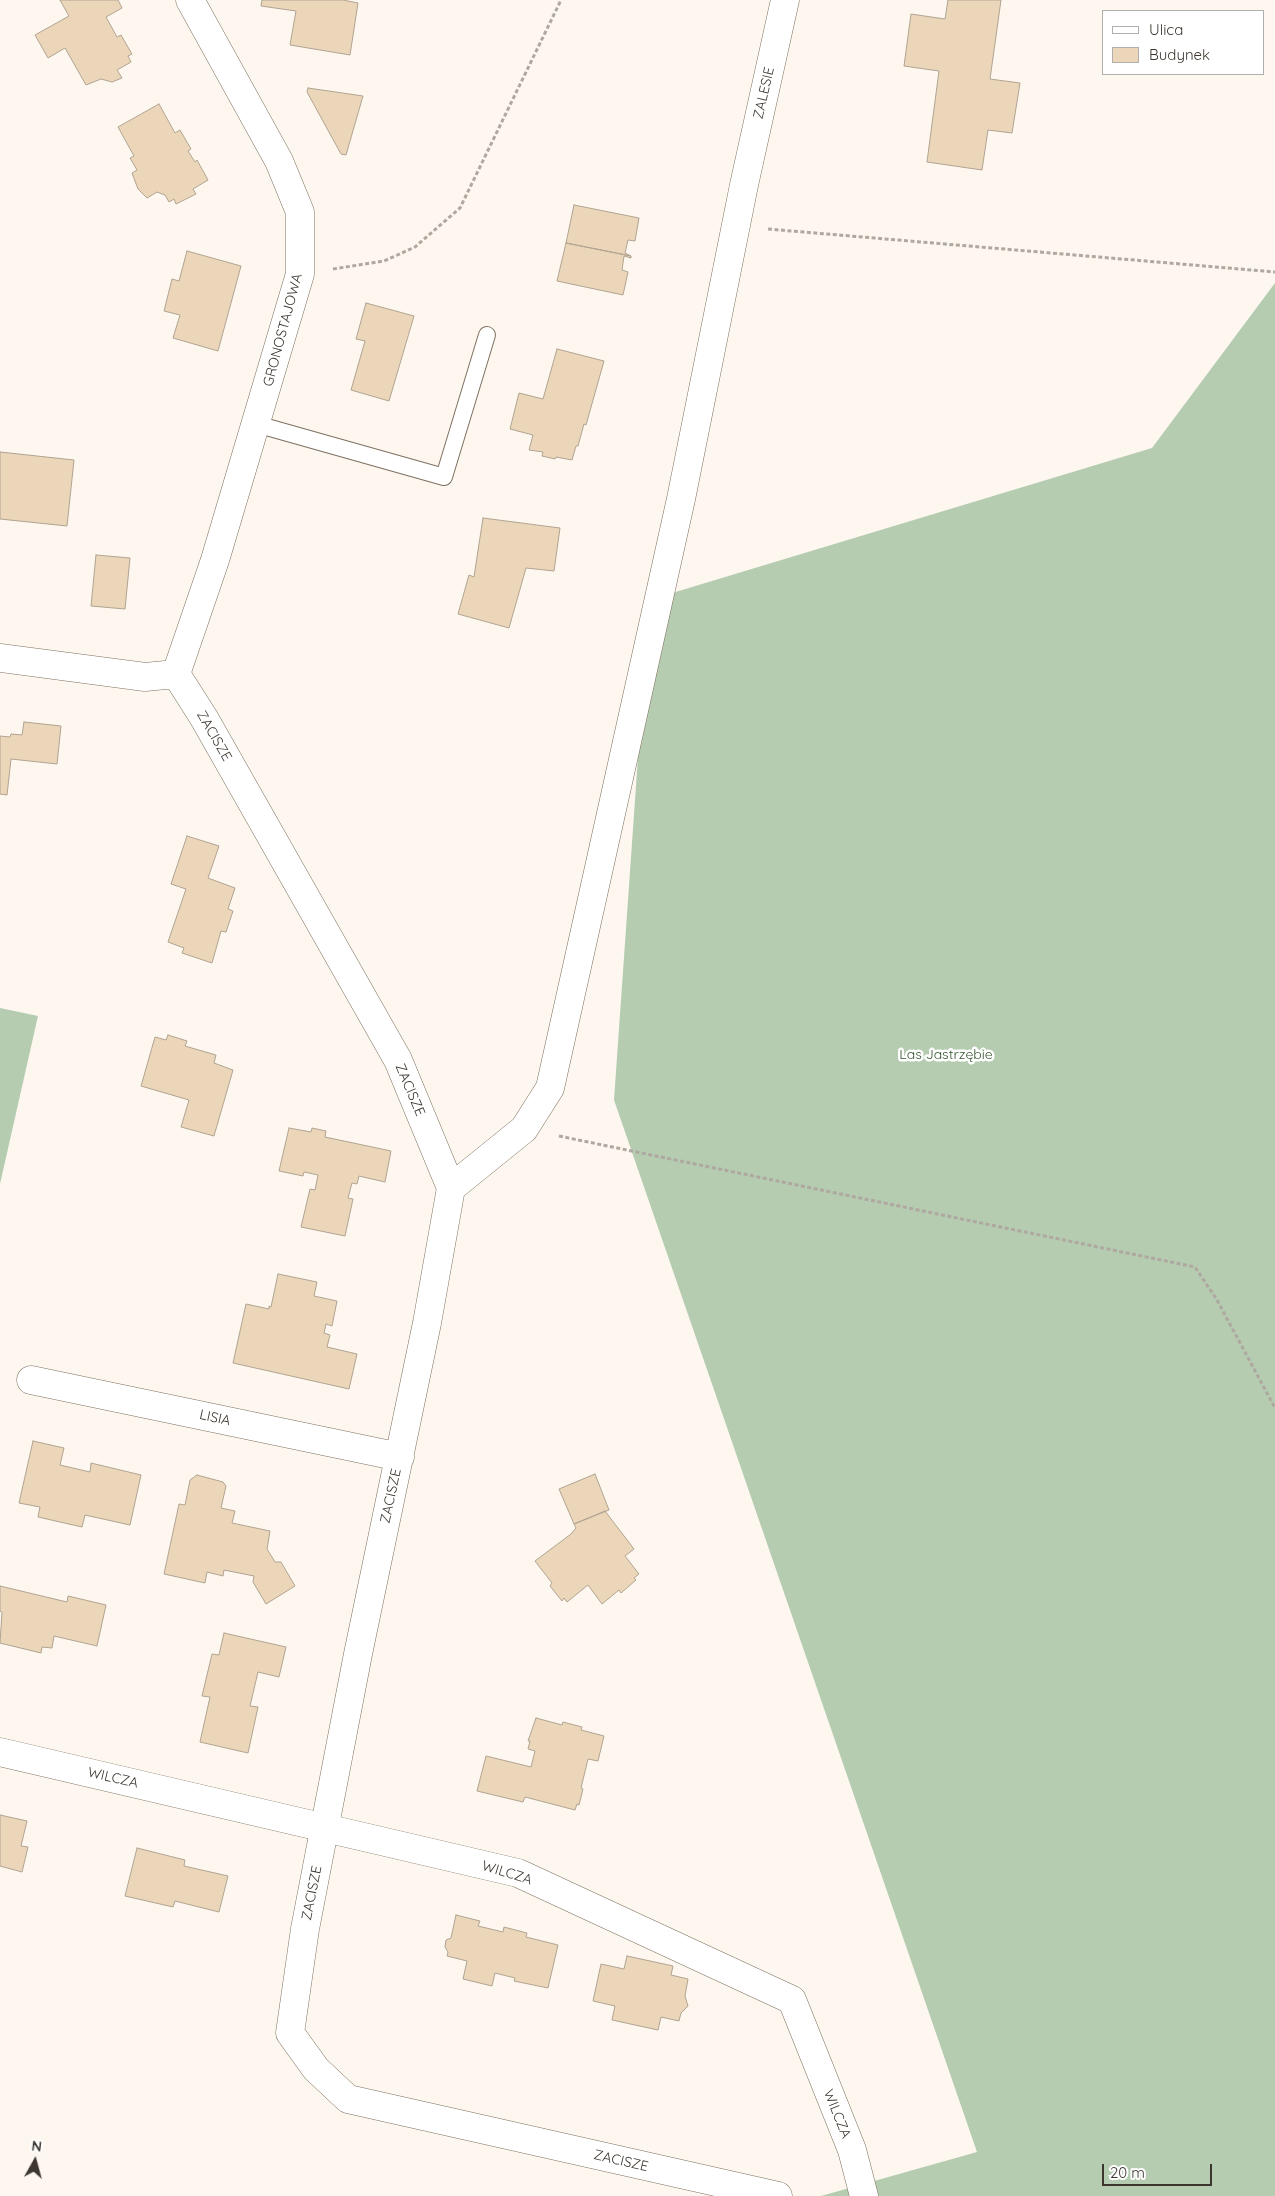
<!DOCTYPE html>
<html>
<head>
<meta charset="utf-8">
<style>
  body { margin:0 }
  #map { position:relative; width:1275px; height:2196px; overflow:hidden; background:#fdf7ef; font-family:Quicksand,sans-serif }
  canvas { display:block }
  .legend { position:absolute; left:1102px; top:10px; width:162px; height:65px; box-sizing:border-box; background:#fff; border:1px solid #b1afac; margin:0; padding:6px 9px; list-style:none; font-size:15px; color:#3c362f }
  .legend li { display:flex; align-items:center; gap:10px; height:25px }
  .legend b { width:25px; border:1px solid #b1afac }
  .north { position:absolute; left:10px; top:2136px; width:50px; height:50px; -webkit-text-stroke:4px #fff; paint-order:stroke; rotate:7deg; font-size:14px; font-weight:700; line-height:20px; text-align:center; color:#3c362f }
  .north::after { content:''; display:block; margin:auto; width:18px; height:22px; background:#3c362f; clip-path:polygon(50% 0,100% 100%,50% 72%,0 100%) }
  .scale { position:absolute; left:1102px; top:2164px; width:110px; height:22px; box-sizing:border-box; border:2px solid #3c362f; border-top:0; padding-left:6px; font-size:15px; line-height:18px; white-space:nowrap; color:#3c362f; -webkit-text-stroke:4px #fff; paint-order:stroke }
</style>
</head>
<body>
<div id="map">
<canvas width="1275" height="2196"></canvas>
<ul class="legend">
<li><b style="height:6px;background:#fff"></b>Ulica</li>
<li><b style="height:14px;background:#ebd6ba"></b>Budynek</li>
</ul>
<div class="north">N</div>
<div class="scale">20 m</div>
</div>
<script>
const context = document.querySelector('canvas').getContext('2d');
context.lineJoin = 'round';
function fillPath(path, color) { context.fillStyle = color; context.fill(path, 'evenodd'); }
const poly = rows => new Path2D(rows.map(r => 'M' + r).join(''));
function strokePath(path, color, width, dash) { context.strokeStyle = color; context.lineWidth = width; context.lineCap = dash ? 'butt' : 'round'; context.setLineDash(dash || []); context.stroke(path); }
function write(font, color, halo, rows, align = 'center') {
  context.font = font + ' Quicksand,sans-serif'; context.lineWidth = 5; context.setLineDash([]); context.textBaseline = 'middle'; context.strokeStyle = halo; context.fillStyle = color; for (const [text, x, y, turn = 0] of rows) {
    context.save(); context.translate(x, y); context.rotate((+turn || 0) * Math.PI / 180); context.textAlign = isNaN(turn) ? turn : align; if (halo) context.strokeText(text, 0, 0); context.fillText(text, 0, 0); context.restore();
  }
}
const forest = poly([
  [1275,283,1275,2196,821,2196,977,2152,614,1100,649,600,1152,448],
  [0,1008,38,1016,0,1184]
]);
const building = poly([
  [60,0,118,0,122,8,106,17,117,37,121,35,132,54,128,56,131,62,117,70,122,78,112,82,101,79,86,85,65,48,48,58,35,35,69,16,60,0],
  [262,0,343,0,358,3,350,55,290,45,296,11,261,6,262,0],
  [948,0,1001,0,990,79,1020,83,1012,133,988,130,982,170,927,162,939,71,904,66,911,14,945,19,948,0],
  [308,88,363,96,346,155,341,154,307,92,308,88],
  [159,104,175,133,180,130,191,149,188,151,195,162,197,160,208,180,193,189,196,194,176,204,174,199,169,202,165,195,157,192,147,198,138,189,132,173,137,170,130,158,134,156,118,127,159,104],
  [574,205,639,218,635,241,628,240,625,253,631,256,566,243,574,205],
  [566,243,631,256,631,258,624,256,622,270,628,272,623,295,557,281,566,243],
  [187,251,241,266,218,351,173,338,180,315,164,311,172,279,179,281,187,251],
  [366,303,414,316,389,401,351,390,365,341,356,339,366,303],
  [557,349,604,361,586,425,584,424,578,446,576,446,572,460,556,457,555,459,542,456,543,452,529,450,533,435,510,429,519,393,543,399,557,349],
  [0,452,74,460,67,526,0,519,0,452],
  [483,518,560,528,554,571,526,568,509,628,458,614,469,575,474,577,483,518],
  [96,555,130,558,125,609,91,606,96,555],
  [24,722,61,726,57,764,11,759,7,795,0,794,0,736,10,737,11,734,22,735,24,722],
  [187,836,219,846,208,878,235,888,228,909,233,911,226,932,221,931,212,963,182,953,184,948,168,942,186,889,171,884,187,836],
  [168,1035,187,1041,185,1046,216,1055,214,1063,233,1070,214,1136,181,1127,189,1100,141,1086,155,1037,166,1040,168,1035],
  [289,1128,311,1132,312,1128,326,1131,325,1137,391,1151,385,1182,359,1176,357,1184,352,1183,348,1198,353,1199,345,1236,301,1227,310,1189,315,1190,318,1175,304,1172,303,1176,279,1171,289,1128],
  [278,1274,317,1282,314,1296,337,1301,332,1326,326,1324,324,1333,330,1335,327,1347,357,1354,349,1389,233,1363,246,1304,269,1309,269,1306,271,1307,278,1274],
  [33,1441,64,1448,60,1465,90,1472,91,1463,141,1475,130,1525,85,1515,82,1527,38,1517,40,1507,19,1503,33,1441],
  [595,1474,609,1510,574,1524,559,1489,595,1474],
  [197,1475,223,1482,226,1486,221,1508,235,1511,232,1523,270,1531,267,1549,275,1562,281,1562,295,1586,266,1604,253,1582,254,1576,224,1570,223,1576,207,1572,205,1583,164,1574,179,1504,185,1505,190,1480,197,1475],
  [605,1511,634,1549,625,1556,639,1574,634,1578,636,1580,621,1593,619,1590,602,1604,588,1585,567,1602,564,1598,562,1601,550,1586,552,1583,535,1561,571,1534,576,1528,574,1524,605,1511],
  [0,1586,67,1602,68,1596,106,1605,97,1646,54,1636,52,1648,42,1647,41,1653,0,1643,2,1612,0,1611,0,1586],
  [224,1633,286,1647,279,1677,258,1672,250,1706,258,1707,248,1753,200,1742,210,1697,202,1696,212,1654,219,1655,224,1633],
  [536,1718,562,1725,563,1722,582,1727,581,1730,604,1736,598,1761,588,1759,581,1788,583,1789,579,1805,577,1804,575,1810,525,1797,523,1802,477,1791,486,1756,531,1767,535,1751,528,1749,530,1741,528,1741,536,1718],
  [0,1815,27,1821,21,1846,28,1847,22,1872,0,1866,0,1815],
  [137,1848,185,1860,184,1866,228,1876,219,1912,175,1901,173,1907,125,1896,137,1848],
  [456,1915,480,1921,478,1926,503,1932,504,1927,527,1933,526,1937,558,1945,548,1988,514,1981,515,1978,495,1973,492,1986,463,1979,467,1961,447,1956,448,1952,445,1947,446,1940,451,1938,456,1915],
  [627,1956,673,1966,671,1975,688,1979,685,1996,688,2006,681,2013,679,2021,661,2017,658,2030,612,2020,615,2006,593,2001,601,1964,624,1969,627,1956]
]);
const path = poly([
  [768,229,1275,272],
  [333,269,384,261,415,247,460,208,561,0],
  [559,1136,1195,1267,1217,1300,1275,1408]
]);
const service = poly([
  [256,424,444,477,487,335]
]);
const minor = poly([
  [0,658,145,677,176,674,204,718,398,1060,451,1188,427,1323,358,1654,305,1929,290,2033,316,2069,348,2099,778,2196],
  [176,674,215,560,300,274,300,212,279,161,190,0],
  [451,1188,524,1129,550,1088,681,499,744,185,785,0],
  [31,1380,400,1457],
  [0,1752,518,1873,792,2000,852,2150,864,2196]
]);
const streetNames = [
  ["ZALESIE",764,93,-77],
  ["GRONOSTAJOWA",283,330,-75],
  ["ZACISZE",214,736,60],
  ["ZACISZE",410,1090,67],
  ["LISIA",215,1418,12],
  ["ZACISZE",391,1496,-78],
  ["WILCZA",113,1778,13],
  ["WILCZA",507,1873,17],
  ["ZACISZE",312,1893,-79],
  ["WILCZA",837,2114,68],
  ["ZACISZE",621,2161,13]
];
const parkNames = [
  ["Las Jastrzębie",946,1055]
];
fillPath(forest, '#b5ccb1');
fillPath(building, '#ebd6ba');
strokePath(building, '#b1a391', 1);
strokePath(service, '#7e7160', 18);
strokePath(minor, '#7e7160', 29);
strokePath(path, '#aea8a0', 3, [4, 2.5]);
strokePath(service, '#fff', 16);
strokePath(minor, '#fff', 28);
write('14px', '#3c362f', '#fff', streetNames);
write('14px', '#33552e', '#fff', parkNames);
</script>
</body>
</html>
